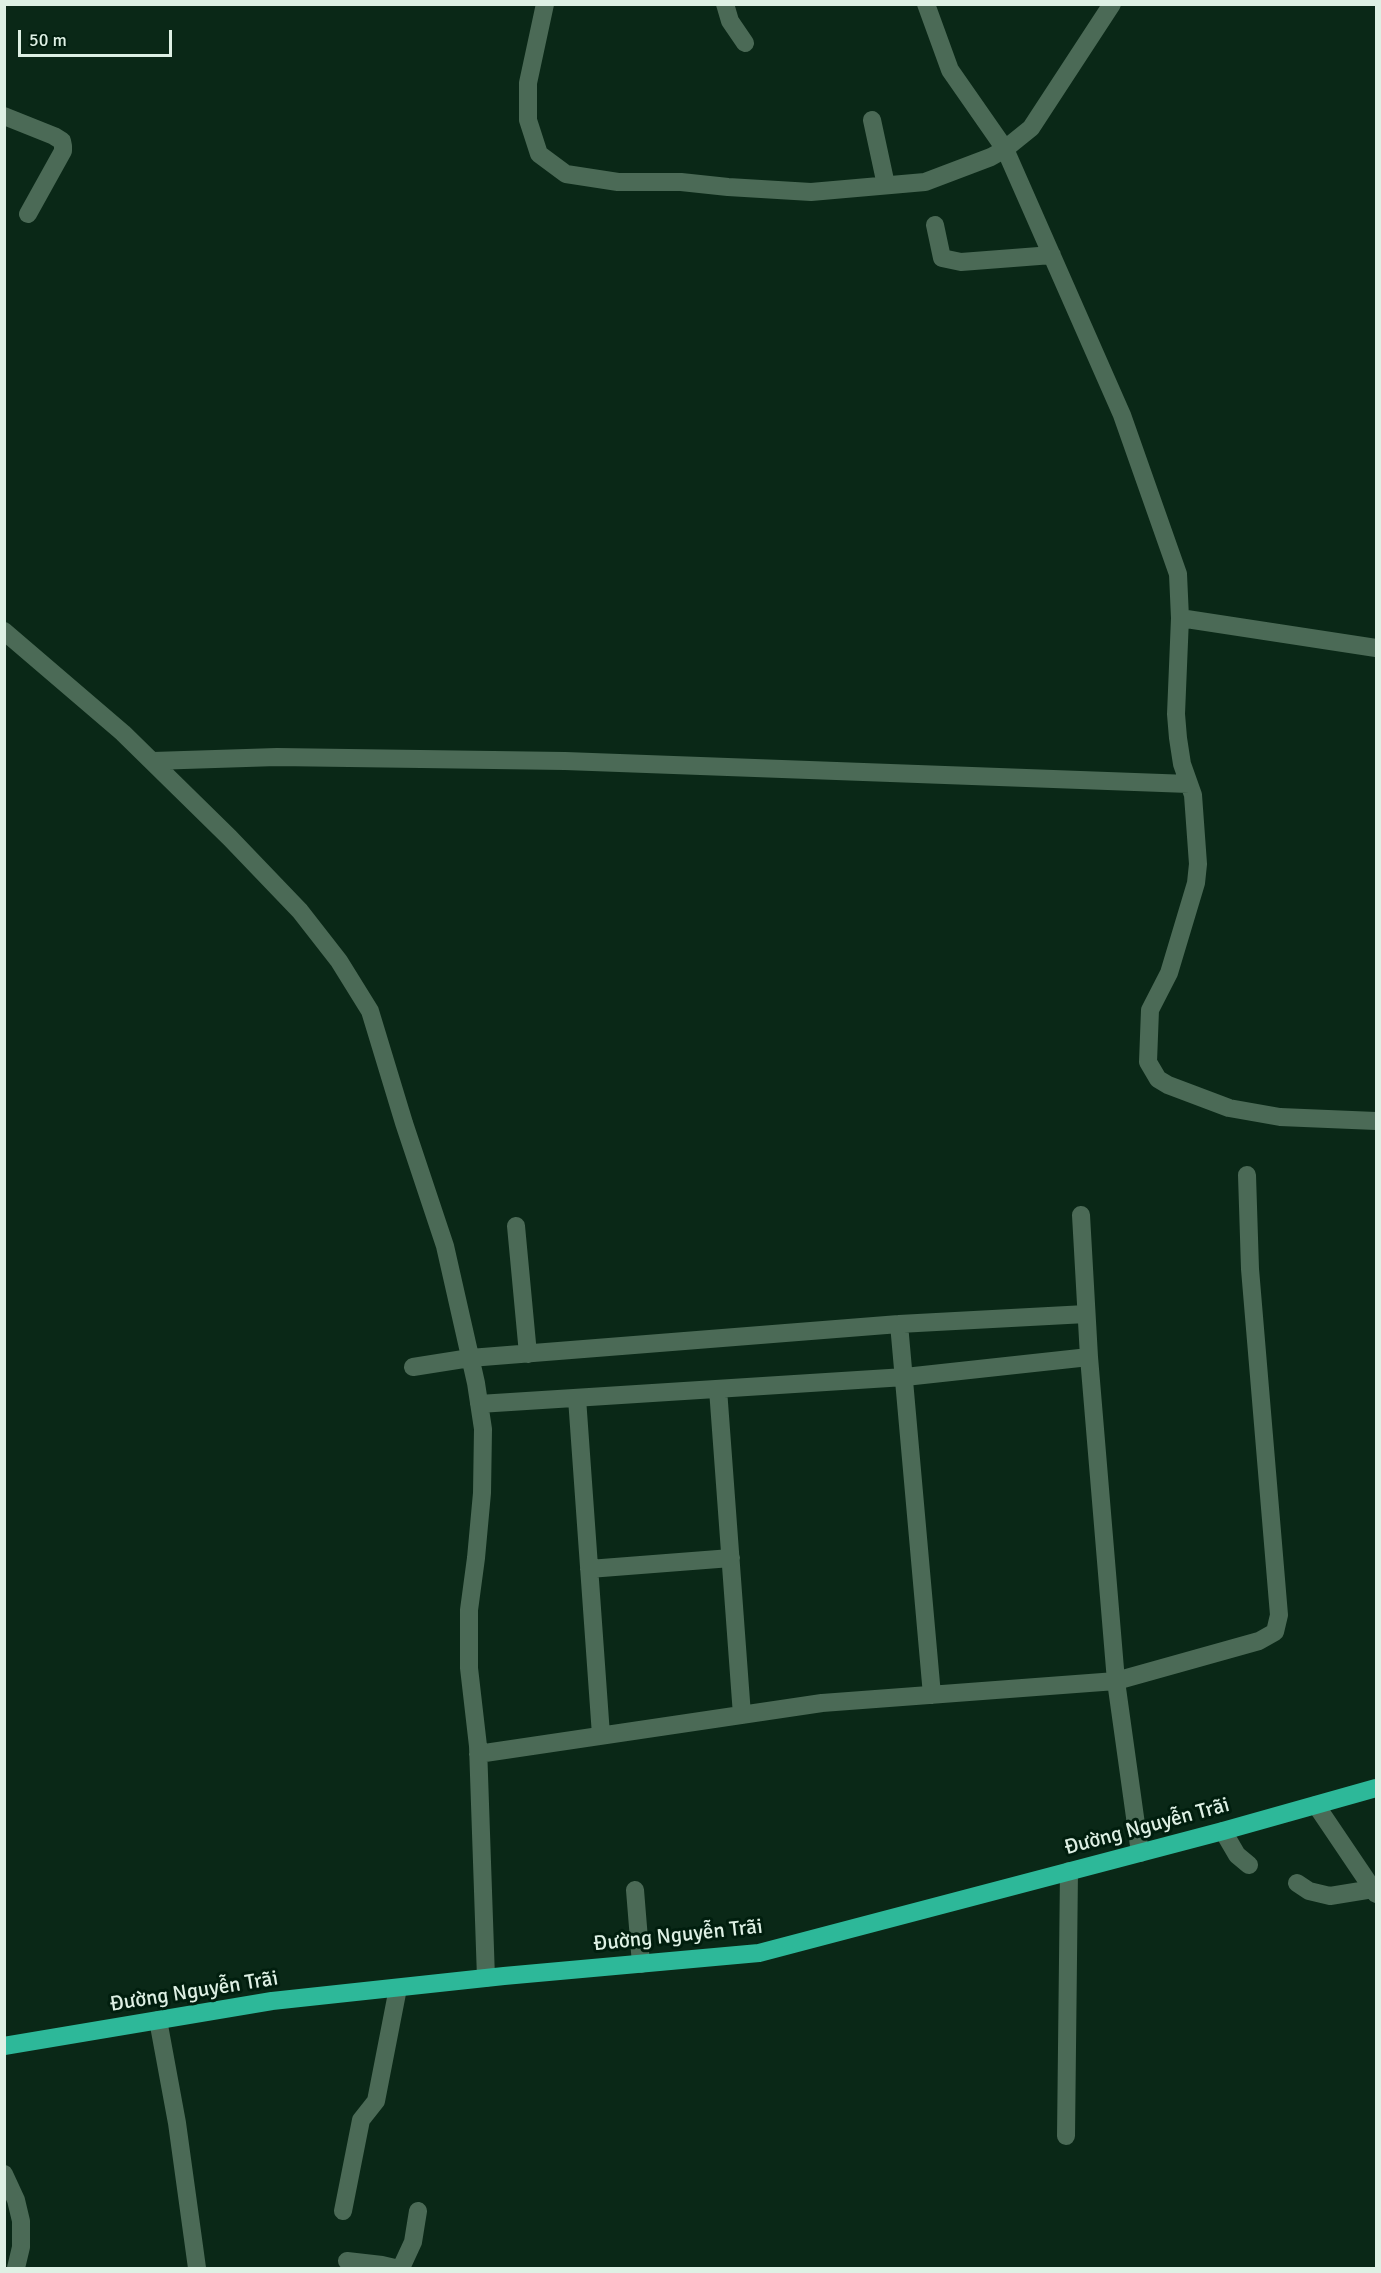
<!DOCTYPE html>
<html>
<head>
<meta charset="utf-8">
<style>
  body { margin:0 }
  #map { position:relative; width:1381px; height:2273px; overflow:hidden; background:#0a2817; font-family:Signika,sans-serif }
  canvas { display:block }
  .frame { position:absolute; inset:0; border:6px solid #def0e4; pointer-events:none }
  .scale { position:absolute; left:18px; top:30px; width:154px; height:27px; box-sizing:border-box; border:3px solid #def0e4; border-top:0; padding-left:8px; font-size:18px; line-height:21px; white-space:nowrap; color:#def0e4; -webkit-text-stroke:4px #011e0e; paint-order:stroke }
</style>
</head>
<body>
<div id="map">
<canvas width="1381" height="2273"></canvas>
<div class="frame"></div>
<div class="scale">50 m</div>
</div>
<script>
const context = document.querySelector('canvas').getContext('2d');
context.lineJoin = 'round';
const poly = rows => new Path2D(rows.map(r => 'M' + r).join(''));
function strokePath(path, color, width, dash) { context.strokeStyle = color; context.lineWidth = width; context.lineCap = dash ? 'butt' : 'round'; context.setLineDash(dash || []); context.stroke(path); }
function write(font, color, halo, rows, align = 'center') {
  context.font = font + ' Signika,sans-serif'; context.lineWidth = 6; context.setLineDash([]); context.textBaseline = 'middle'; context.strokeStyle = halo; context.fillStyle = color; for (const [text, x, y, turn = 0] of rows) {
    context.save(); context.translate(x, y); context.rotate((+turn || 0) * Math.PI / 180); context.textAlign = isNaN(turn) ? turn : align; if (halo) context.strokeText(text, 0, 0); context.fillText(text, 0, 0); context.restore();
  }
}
const minor = poly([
  [545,4,528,83,528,120,539,154,566,174,618,182,681,182,728,187,811,192,925,182,991,157,1005,149,1031,128,1112,4],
  [725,4,730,21,745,43],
  [926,4,950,70,1005,149,1122,415,1178,574,1180,618,1176,714,1178,738,1182,764,1193,795,1198,864,1196,883,1169,973,1150,1010,1148,1062,1158,1079,1168,1085,1229,1108,1280,1117,1376,1121],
  [4,116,54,136,62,141,63,146,63,151,28,214],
  [872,120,886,185],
  [935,225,942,258,961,262,1052,255],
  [1180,618,1376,648],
  [4,631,123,733,230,838,300,911,339,961,370,1011,404,1123,445,1246,476,1383,483,1429,482,1493,476,1558,469,1610,469,1668,478,1746,486,1978],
  [153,761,277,757,565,761,1189,784],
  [1081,1215,1089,1357,1116,1681,1140,1853],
  [516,1226,528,1354],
  [899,1324,932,1695],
  [413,1367,470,1358,899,1324,1086,1314],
  [718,1389,742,1715],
  [577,1398,601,1735],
  [479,1404,905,1377,1089,1357],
  [589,1569,731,1558],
  [478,1754,822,1703,1116,1681,1259,1641,1275,1632,1279,1615,1250,1269,1247,1175],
  [1316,1805,1376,1894],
  [1223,1831,1237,1855,1249,1865],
  [1297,1883,1309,1891,1330,1896,1373,1889],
  [635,1890,641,1964],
  [158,2020,177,2123,197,2268],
  [1066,2136,1069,1871],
  [4,2174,16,2200,21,2221,21,2247,16,2268],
  [343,2211,361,2120,376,2101,398,1988],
  [347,2261,382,2265,395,2268],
  [401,2268,413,2242,418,2211]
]);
const highway = poly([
  [4,2046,272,2001,504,1976,759,1953,1223,1831,1376,1788]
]);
const streetNames = [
  ["Đường Nguyễn Trãi",1147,1827,-15],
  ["Đường Nguyễn Trãi",678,1936,-6],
  ["Đường Nguyễn Trãi",194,1992,-9]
];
strokePath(minor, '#4b6a56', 18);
strokePath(highway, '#2db899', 18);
write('21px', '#def0e4', '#011e0e', streetNames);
</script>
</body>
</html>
